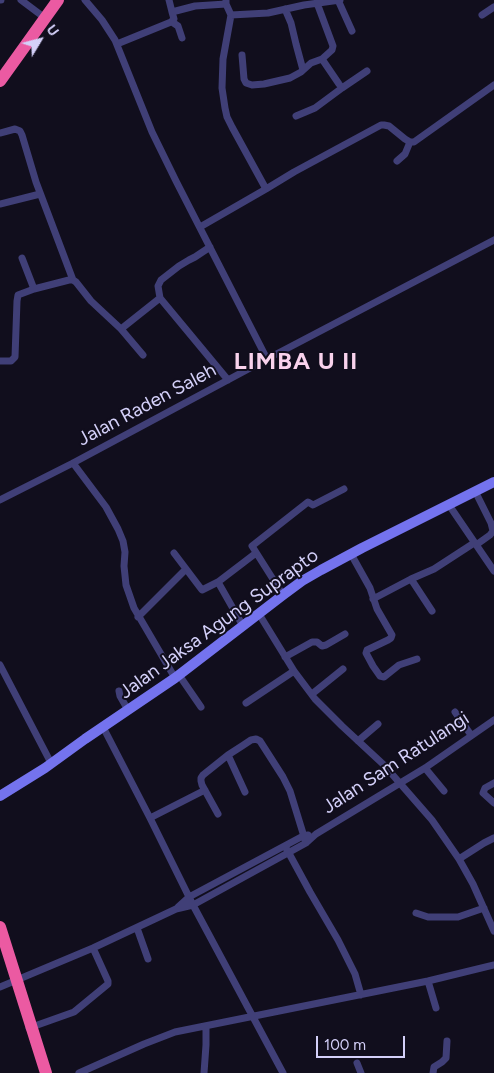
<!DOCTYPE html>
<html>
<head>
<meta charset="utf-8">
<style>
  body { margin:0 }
  #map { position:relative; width:494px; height:1073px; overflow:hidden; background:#110e1d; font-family:Figtree,sans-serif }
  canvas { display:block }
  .north { position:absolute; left:15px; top:15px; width:50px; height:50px; -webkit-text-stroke:4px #110e1d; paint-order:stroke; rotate:53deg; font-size:14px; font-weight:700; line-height:20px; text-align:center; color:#d4d0f9 }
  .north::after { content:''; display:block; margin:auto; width:18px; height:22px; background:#d4d0f9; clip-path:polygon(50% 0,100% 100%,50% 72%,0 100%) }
  .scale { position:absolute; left:316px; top:1036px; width:89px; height:22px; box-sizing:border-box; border:2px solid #d4d0f9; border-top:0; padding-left:6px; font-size:15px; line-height:18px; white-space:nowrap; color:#d4d0f9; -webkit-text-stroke:4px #110e1d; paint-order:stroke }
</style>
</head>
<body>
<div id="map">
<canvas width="494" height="1073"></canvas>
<div class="north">U</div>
<div class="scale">100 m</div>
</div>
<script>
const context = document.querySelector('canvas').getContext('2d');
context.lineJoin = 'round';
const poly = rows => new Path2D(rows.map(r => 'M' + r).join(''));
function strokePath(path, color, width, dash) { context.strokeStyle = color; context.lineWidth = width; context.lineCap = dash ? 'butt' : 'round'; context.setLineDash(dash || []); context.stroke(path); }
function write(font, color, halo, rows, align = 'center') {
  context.font = font + ' Figtree,sans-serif'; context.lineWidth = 4; context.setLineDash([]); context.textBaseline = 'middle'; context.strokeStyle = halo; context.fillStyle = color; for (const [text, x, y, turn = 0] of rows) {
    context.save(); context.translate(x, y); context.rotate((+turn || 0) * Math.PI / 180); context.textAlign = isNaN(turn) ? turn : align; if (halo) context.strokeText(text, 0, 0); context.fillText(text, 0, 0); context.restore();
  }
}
const street = poly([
  [0,0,1,0],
  [21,0,45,18],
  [85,0,102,20,115,40,152,132,176,181,267,359],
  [169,0,172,12],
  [226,0,226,4,231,15,223,59,222,88,225,108,227,117,232,127,266,189],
  [338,0,352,31],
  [317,3,333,46,332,50,322,59,339,84,342,88,367,71],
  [285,9,291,23,296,44,303,70],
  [231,15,268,13,304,5,340,0],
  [482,15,494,7],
  [172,22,178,26,182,38],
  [117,44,171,22,174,19,172,12,195,6,226,4],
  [242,55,244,79,246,83,252,85,264,84,290,78,301,72,311,63,322,59],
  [296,116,315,108,342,88],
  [0,133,15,129,20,131,22,135,36,182,73,280],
  [397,161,405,154,410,142],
  [0,204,40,194],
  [200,227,266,189,294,172,381,125,384,125,389,126,405,139,410,142,414,142,494,85],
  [22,258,34,289],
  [160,298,158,286,161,280,179,266,189,260,195,257,210,247],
  [121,329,160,298,228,380],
  [0,361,11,361,15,357,17,301,18,295,34,289,69,280,73,280,76,282,91,301,121,329,143,355],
  [73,463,106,507,118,529,123,541,125,552,124,566,126,585,134,608,175,678],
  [475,491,491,523,493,531,490,535,476,545],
  [0,500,73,463,267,359,494,240],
  [449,505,494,571],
  [174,553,202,590,218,582],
  [351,554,370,588,377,609,392,635,391,638,388,640,367,650,366,653,373,666,380,676,384,677,399,665,417,659],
  [411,579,432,611],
  [283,595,252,546,308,502,313,505,344,489],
  [373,599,411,579,434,569,474,543],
  [259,614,294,671,315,699,342,726,384,765,432,820,459,859,473,884,494,931],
  [138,617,186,569],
  [243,626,218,582,256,553],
  [285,657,312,642,317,642,322,646,326,645,345,634],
  [0,665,51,763],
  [179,675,201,707],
  [119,691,120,696,128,710],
  [312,694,343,669],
  [246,703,294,671],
  [455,712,471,735],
  [103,727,150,818,193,905,283,1073],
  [358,741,378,724],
  [228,755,245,792],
  [425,768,444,791],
  [494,783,485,788,483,793,494,803],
  [218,814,202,785,201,781,201,778,203,775,228,755,242,746,251,740,256,739,260,741,283,777,290,791,306,843],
  [150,818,205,790],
  [285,846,310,892,338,940,355,974,361,995],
  [459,859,484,843,494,838],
  [178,907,189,897,303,836,308,835],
  [416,913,428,917,458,917,484,908],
  [137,928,148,959],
  [428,981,436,1008],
  [0,987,93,948,176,909,193,905,306,843,316,834,425,768,494,720],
  [29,1028,74,1012,108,984,108,981,93,948],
  [357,1063,361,1073],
  [79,1073,144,1044,175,1032,428,981,494,965],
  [204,1073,206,1045,206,1027],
  [433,1073,434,1067,442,1062,446,1058,447,1041]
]);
const secondary = poly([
  [0,796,45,768,85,739,175,678,283,595,302,581,321,570,362,548,494,482]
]);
const highway = poly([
  [0,81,58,0],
  [0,927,46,1073]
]);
const streetNames = [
  ["Jalan Raden Saleh",147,405,-28],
  ["Jalan Jaksa Agung Suprapto",219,624,-36],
  ["Jalan Sam Ratulangi",396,763,-33]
];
const districtNames = [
  ["LIMBA U II",296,362]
];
strokePath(street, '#403f77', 7);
strokePath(secondary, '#7473ee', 10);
strokePath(highway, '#eb5aa2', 12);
write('19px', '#d4d0f9', '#110e1d', streetNames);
context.letterSpacing = '1px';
write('bold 24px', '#f9d2ec', '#110e1d', districtNames);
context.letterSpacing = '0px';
</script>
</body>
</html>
